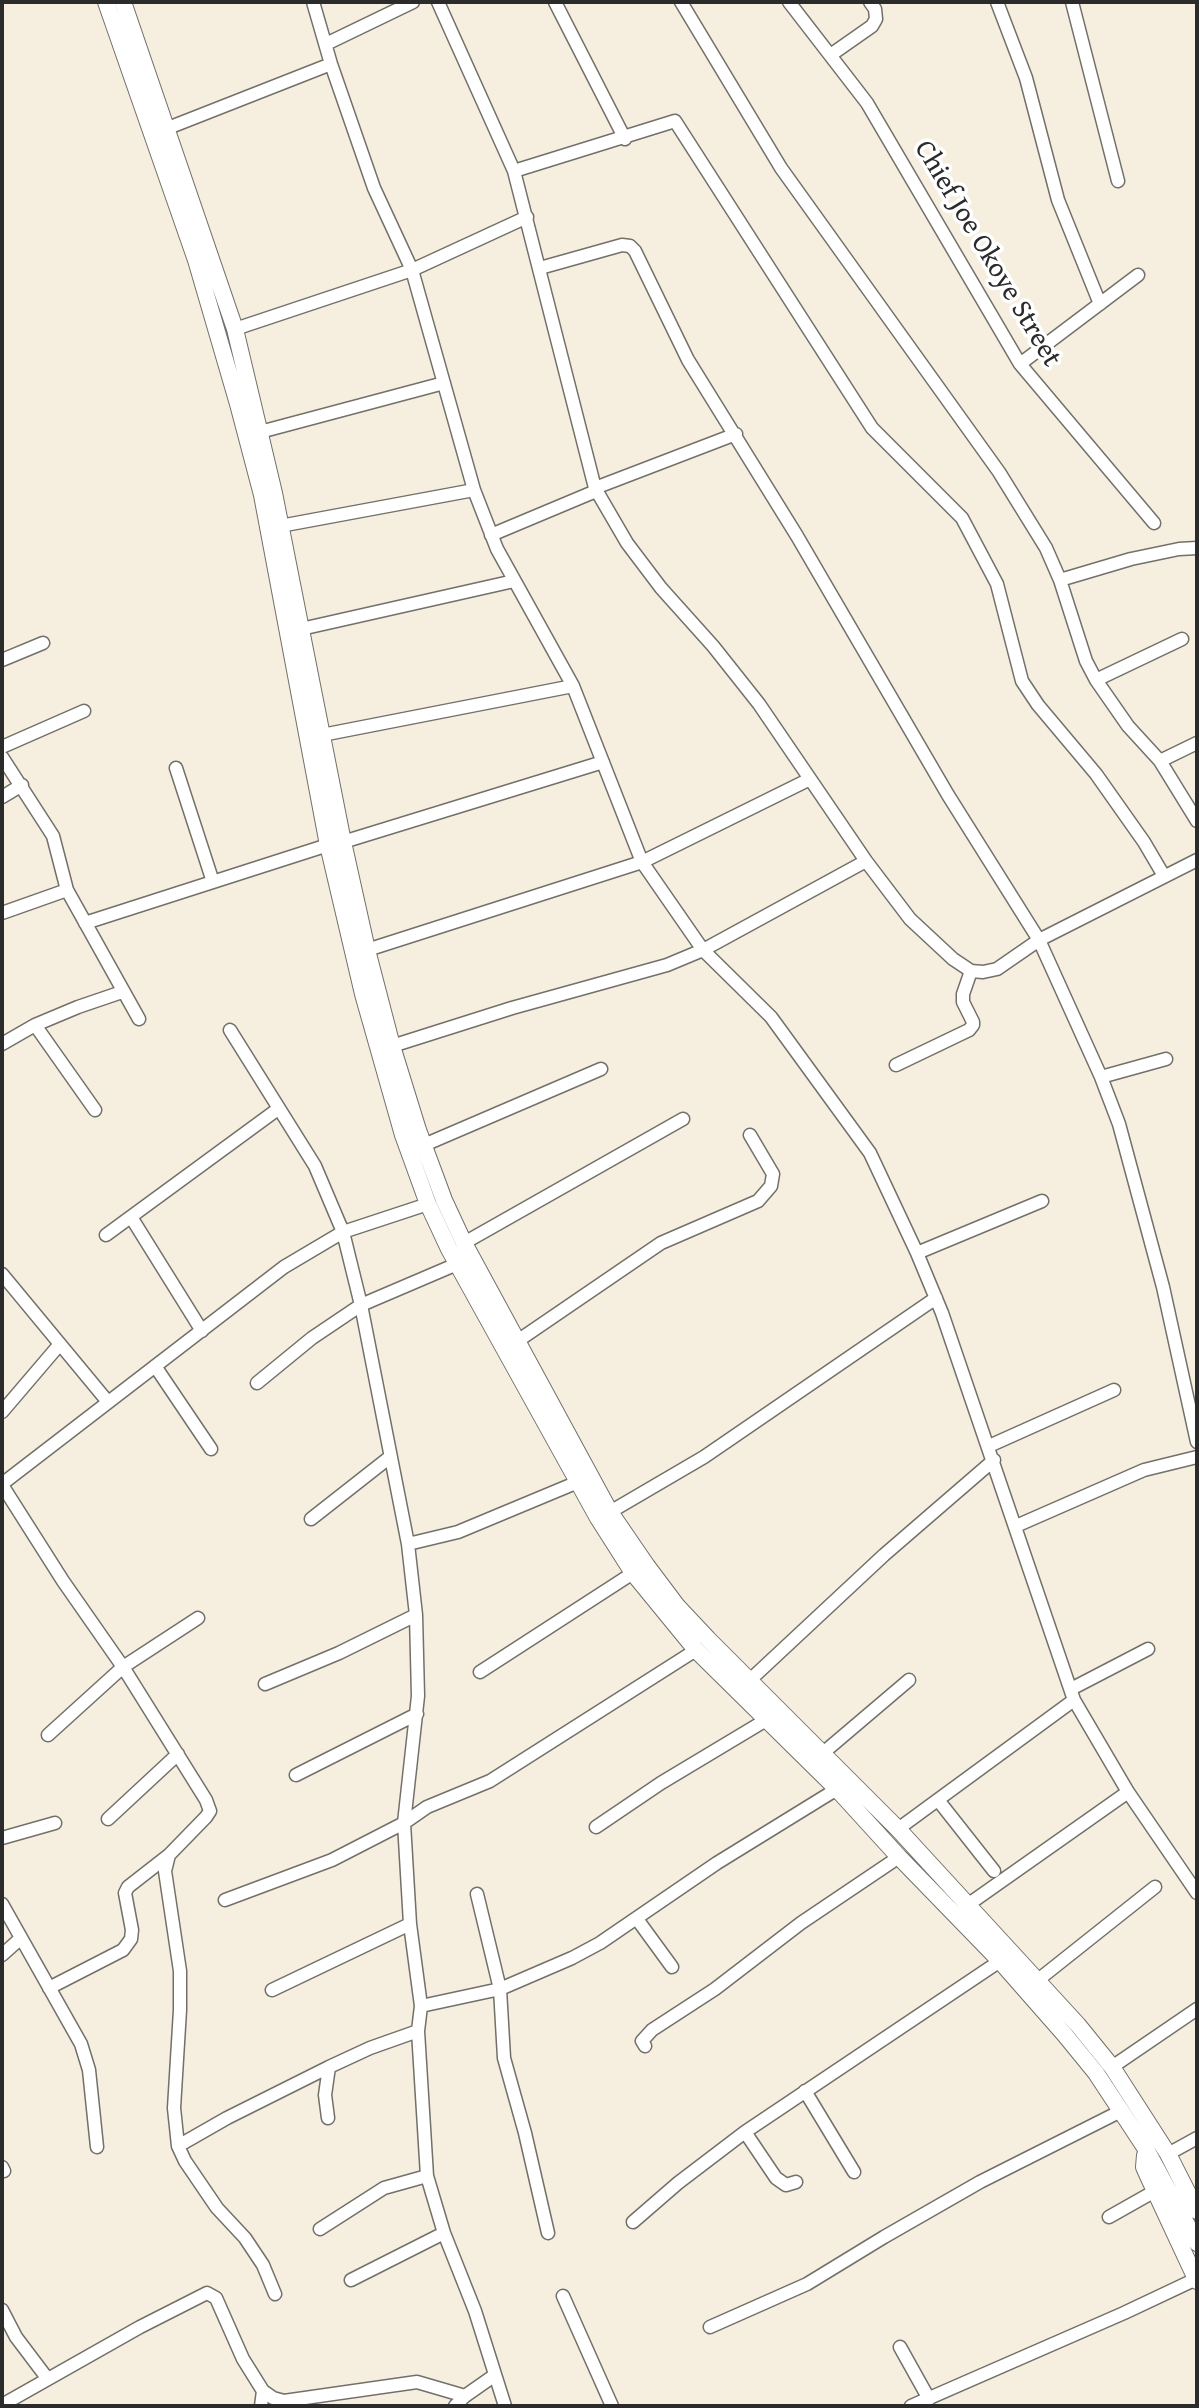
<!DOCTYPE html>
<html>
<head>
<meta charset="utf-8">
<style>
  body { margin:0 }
  #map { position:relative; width:1199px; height:2408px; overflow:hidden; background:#f6efdf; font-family:"Gentium Book Plus",serif }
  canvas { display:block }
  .frame { position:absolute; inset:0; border:4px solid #2b2b2b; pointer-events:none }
</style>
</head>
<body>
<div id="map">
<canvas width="1199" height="2408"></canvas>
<div class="frame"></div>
</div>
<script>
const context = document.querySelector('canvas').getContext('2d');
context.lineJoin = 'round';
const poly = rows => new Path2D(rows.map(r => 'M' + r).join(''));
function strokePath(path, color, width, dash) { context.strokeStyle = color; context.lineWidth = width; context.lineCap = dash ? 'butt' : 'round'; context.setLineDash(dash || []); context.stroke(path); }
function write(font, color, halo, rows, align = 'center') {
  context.font = font + ' "Gentium Book Plus",serif'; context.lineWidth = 7; context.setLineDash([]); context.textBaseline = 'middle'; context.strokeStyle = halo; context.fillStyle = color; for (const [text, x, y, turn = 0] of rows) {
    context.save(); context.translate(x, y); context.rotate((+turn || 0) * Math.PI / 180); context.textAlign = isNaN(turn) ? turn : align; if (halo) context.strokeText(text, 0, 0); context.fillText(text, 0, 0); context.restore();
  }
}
const minor = poly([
  [313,2,331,64,374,188,412,270,474,490,497,549,573,686,642,862,703,950,771,1017,870,1153,917,1253,942,1313,1074,1700,1128,1792,1197,1893],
  [438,2,514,171,595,488,627,543,661,588,713,646,759,704,866,861,910,919,953,959,971,971,983,972,997,969,1039,940,1197,860],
  [555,2,625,139],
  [681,2,781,168,999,472,1046,548,1060,580,1086,661,1096,680,1128,726,1160,761,1197,821],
  [789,2,867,103,1020,364,1154,523],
  [997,2,1026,78,1058,200,1100,304],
  [1072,2,1118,181],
  [326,44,413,2],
  [832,54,872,26,876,19,875,9,870,2],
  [168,128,331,64],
  [514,171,675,121,872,428,962,518,997,584,1022,681,1038,705,1096,774,1144,842,1164,876],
  [540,268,622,245,630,246,635,251,688,360,797,536,948,795,1039,940,1101,1077,1119,1124,1163,1287,1197,1442],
  [235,329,412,270,527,217],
  [1020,364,1138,275],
  [260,432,444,383],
  [595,488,736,434],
  [280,526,474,490],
  [491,535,596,491],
  [1060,580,1131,559,1179,549,1197,548],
  [301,629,514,581],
  [2,660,43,643],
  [1096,680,1182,639],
  [322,735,573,686],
  [2,747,84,711],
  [2,757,53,836,67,890,139,1019],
  [1160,761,1197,743],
  [176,768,213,882],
  [2,797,22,785],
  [343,842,603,762],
  [2,913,67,890],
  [85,923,328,845],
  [367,950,642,862,810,779],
  [35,1025,95,1110],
  [2,1044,35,1025,78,1007,122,992],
  [392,1046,512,1008,667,965,703,950,866,861],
  [896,1065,969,1030,973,1025,973,1022,963,1002,963,994,971,971],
  [1101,1077,1166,1059],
  [424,1145,601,1069],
  [428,1204,343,1232,361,1305,408,1544,416,1615,418,1696,404,1823,410,1924,421,2006,418,2031,427,2176,444,2233,475,2311,505,2406],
  [131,1217,202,1331],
  [106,1235,278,1109],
  [464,1243,683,1119],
  [917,1253,1042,1201],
  [2,1274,108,1402],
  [516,1342,661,1243,758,1201,771,1186,773,1174,750,1135],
  [155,1366,211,1449],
  [257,1383,312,1338,361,1305,457,1264],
  [2,1412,60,1344],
  [989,1446,1114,1390],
  [2,1484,284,1267,343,1232,315,1166,230,1030],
  [2,1485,63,1581,123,1667,206,1800,210,1811,206,1817,169,1855,128,1887,125,1893,132,1930,131,1939,123,1950,49,1988],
  [610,1512,704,1457,936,1298],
  [311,1519,390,1457],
  [1016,1526,1144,1470,1197,1457],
  [408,1544,458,1532,578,1482],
  [480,1672,633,1573],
  [750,1680,884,1555,994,1460],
  [265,1684,339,1653,416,1615],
  [1071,1689,1148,1649],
  [48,1735,123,1667,198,1618],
  [823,1753,909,1680],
  [296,1775,417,1714],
  [938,1800,994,1871],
  [108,1819,178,1754],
  [596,1827,661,1783,766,1720],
  [898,1829,1074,1700],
  [2,1838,55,1823],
  [169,1855,165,1871,180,1971,180,2010,174,2108,178,2146,185,2161,217,2208,245,2238,263,2265,275,2294],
  [477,1894,500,1989,504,2058,525,2133,548,2233],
  [225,1900,332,1860,404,1823,427,1807,490,1781,696,1650],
  [2,1904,81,2044,89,2070,97,2147],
  [969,1904,1128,1792],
  [637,1919,672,1967],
  [2,1955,21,1938],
  [1038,1980,1155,1887],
  [272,1990,410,1924],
  [421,2006,500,1989,572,1958,600,1943,717,1863,837,1789],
  [645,2046,642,2041,652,2030,715,1989,801,1923,899,1857],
  [1112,2067,1197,2009],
  [805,2091,854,2172],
  [328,2118,325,2095,329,2067],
  [745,2132,776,2178,786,2185,796,2182],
  [178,2146,227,2118,329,2067,370,2048,418,2031],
  [1168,2154,1197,2138],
  [2,2167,4,2171],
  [1109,2217,1155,2191],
  [633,2222,678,2183,745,2132,1000,1961],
  [320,2229,384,2188,427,2176],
  [351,2280,444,2233],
  [563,2296,612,2406],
  [2,2310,16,2337,47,2378],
  [710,2327,807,2284,884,2237,980,2182,1121,2111],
  [900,2347,929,2399],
  [2,2405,140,2327,207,2293,216,2298,243,2359,263,2391,273,2398,284,2401,417,2382,465,2396],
  [261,2406,263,2391],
  [455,2406,465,2396,495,2375],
  [911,2406,1124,2313,1196,2279]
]);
const major = poly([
  [106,2,196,260,238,404,262,495,328,845,363,994,403,1135,428,1204,449,1249,598,1518,633,1573,696,1650,837,1789,899,1857,1000,1961,1065,2035,1096,2073,1146,2149,1197,2243],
  [123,2,235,329,274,493,343,842,367,950,392,1046,418,1130,444,1200,464,1243,610,1512,647,1566,677,1606,708,1639,898,1829,1078,2025,1112,2067,1168,2154,1197,2211],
  [1145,2155,1144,2167,1148,2176,1197,2281]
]);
const streetNames = [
  ["Chief Joe Okoye Street",987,254,59]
];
strokePath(minor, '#72706a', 15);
strokePath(major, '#72706a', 18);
strokePath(minor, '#fff', 12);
strokePath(major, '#fff', 16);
write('28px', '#2b2b2b', '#fff', streetNames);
</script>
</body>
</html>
